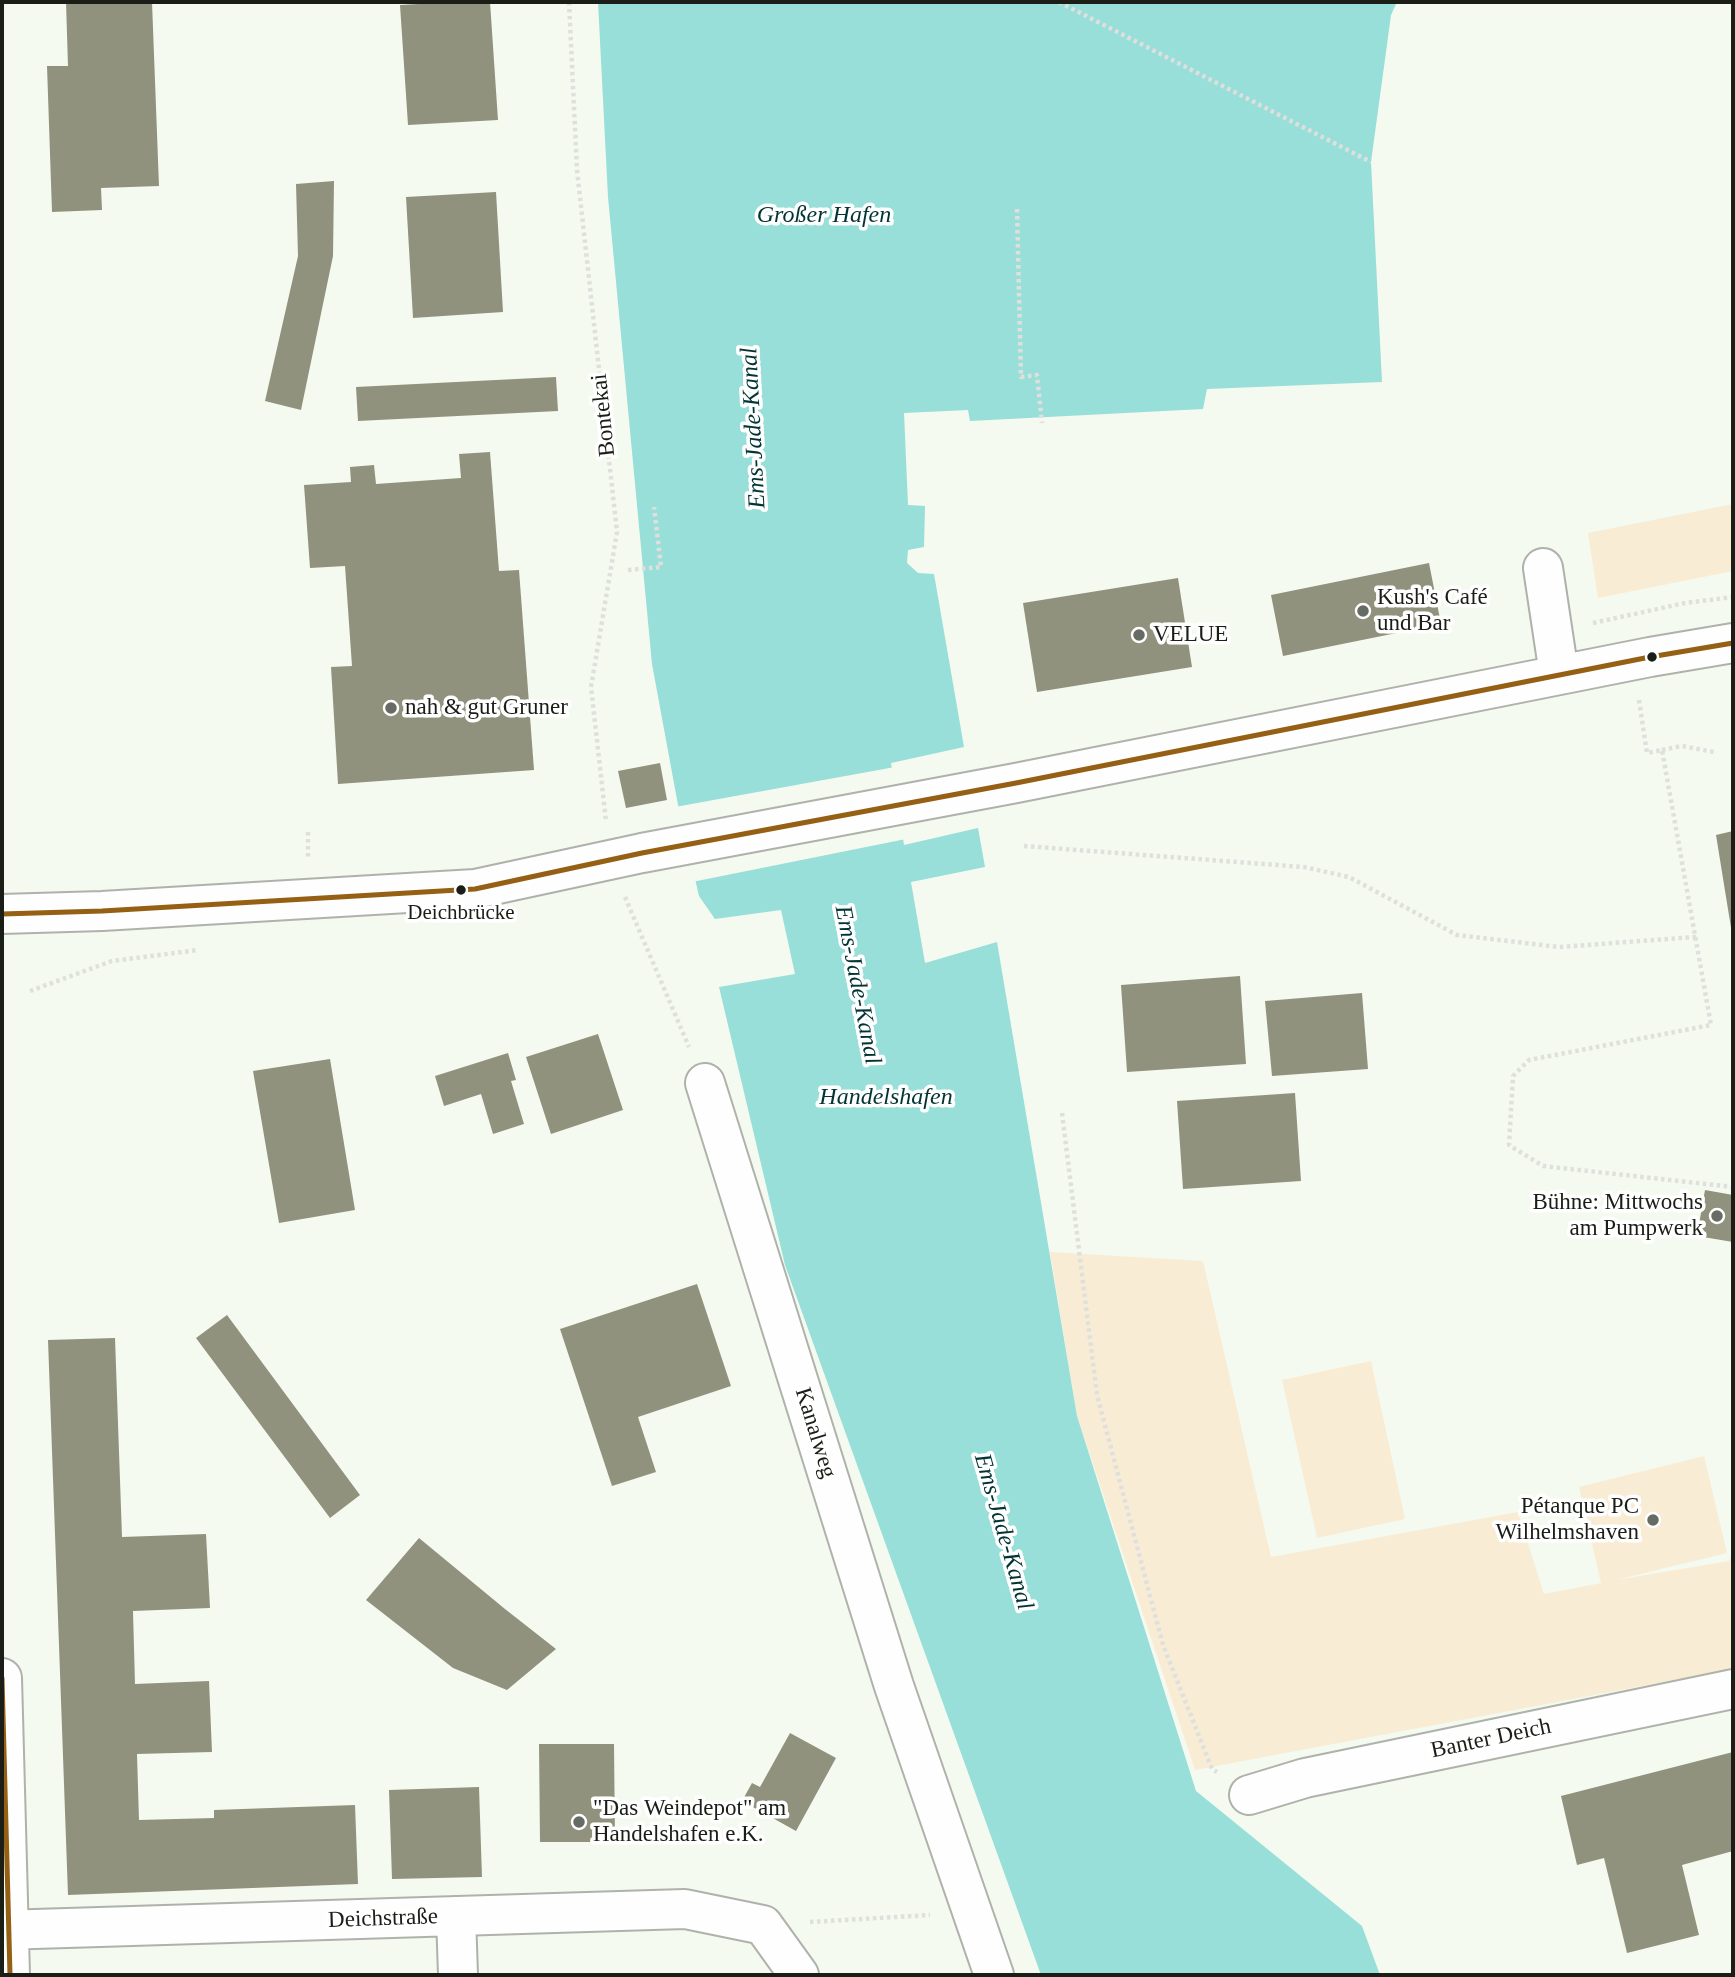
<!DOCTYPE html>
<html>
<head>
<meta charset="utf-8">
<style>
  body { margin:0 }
  #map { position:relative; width:1735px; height:1977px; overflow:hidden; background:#f4faef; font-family:"Times New Roman",serif }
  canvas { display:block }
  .frame { position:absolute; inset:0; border:4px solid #1a1e17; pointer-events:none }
</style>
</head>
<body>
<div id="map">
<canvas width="1735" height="1977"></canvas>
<div class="frame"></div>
</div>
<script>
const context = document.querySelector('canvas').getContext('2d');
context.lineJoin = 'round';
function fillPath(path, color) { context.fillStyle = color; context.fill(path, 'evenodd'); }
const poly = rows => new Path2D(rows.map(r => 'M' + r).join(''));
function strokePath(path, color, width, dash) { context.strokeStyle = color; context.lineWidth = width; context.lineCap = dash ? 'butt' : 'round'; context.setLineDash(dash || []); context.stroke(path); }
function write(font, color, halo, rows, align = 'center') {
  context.font = font + ' "Times New Roman",serif'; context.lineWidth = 7; context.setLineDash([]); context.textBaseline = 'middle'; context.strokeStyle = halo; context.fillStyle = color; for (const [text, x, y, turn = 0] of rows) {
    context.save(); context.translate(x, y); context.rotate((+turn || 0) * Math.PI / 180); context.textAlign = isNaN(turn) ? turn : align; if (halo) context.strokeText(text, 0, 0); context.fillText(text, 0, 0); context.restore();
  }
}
const green = poly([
  [1733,504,1733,571,1598,598,1588,533],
  [1050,1252,1203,1261,1271,1557,1518,1512,1544,1594,1601,1583,1579,1487,1704,1456,1727,1553,1616,1580,1729,1561,1733,1554,1733,1669,1195,1770,1077,1416],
  [1371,1361,1405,1519,1317,1538,1282,1380]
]);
const water = poly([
  [598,2,1397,2,1391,15,1371,162,1382,382,1207,389,1203,409,970,421,968,410,904,413,908,505,925,506,924,547,908,550,907,563,918,573,934,574,964,747,891,763,904,845,978,828,985,867,911,882,925,963,997,942,1077,1416,1196,1791,1362,1926,1380,1975,1041,1975,785,1265,719,987,795,974,781,910,715,919,699,896,678,805,652,664,608,197]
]);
const pier = poly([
  [895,767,906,839,692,882,675,807]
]);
const building = poly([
  [66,2,152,2,159,186,101,188,102,210,52,212,47,66,68,66],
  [455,2,490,2,498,120,408,125,400,5],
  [334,181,333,256,301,410,265,401,298,256,296,184],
  [496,192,503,312,413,318,406,197],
  [556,377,558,411,358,421,356,387],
  [490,452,499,571,519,570,534,770,338,784,331,667,352,666,345,566,310,568,304,485,351,482,350,467,374,465,376,484,461,478,459,454],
  [1429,563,1441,624,1283,656,1271,595],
  [1178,578,1192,667,1037,692,1023,603],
  [660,763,667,800,626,808,618,771],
  [1733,831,1733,934,1732,934,1716,835],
  [1240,976,1246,1064,1127,1072,1121,985],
  [1362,993,1368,1069,1272,1076,1265,1001],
  [598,1034,623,1110,551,1134,526,1057],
  [508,1053,516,1080,511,1081,524,1124,493,1134,481,1094,444,1106,435,1076],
  [330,1059,355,1210,279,1223,253,1071],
  [1295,1093,1301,1181,1183,1189,1177,1101],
  [1705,1190,1733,1195,1733,1242,1697,1236],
  [697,1284,731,1386,638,1417,656,1472,612,1486,560,1329],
  [227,1315,360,1495,330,1518,196,1338],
  [115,1338,122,1537,206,1534,210,1608,133,1611,135,1684,209,1681,212,1752,137,1754,139,1820,214,1818,214,1810,355,1805,358,1884,68,1895,48,1340],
  [419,1538,505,1609,556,1649,507,1690,453,1668,366,1600],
  [790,1733,836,1758,796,1831,742,1801,752,1783,760,1787],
  [539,1744,614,1744,615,1842,540,1842],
  [1733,1752,1733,1851,1682,1865,1699,1935,1627,1953,1604,1858,1577,1865,1561,1796],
  [479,1787,482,1877,392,1879,389,1790]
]);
const path = poly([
  [569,2,577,170,617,532,591,687,606,821],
  [1059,2,1371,162],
  [1017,209,1021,377,1037,375,1042,423],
  [628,570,661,567,654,507],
  [1593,623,1685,603,1733,597],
  [1639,700,1647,753,1662,750,1711,1025,1529,1060,1513,1076,1509,1145,1543,1166,1733,1187],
  [1662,750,1682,746,1714,752],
  [308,832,308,859],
  [1024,846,1304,867,1349,877,1457,935,1559,947,1696,937],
  [625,897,689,1047],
  [30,991,112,961,198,950],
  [1062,1113,1097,1395,1163,1645,1212,1769,1217,1772],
  [810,1922,930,1915]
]);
const minor = poly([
  [1543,568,1559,674],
  [2,914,102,911,475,889,642,853,1016,783,1650,657,1733,643],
  [705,1083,894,1686,994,1975],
  [2,1678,10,1975],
  [1249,1795,1305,1778,1733,1689],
  [456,1916,458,1975],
  [2,1930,685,1909,763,1925,799,1975]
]);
const bus1 = poly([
  [2,914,102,911,475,889,642,853,1016,783,1650,657,1733,643],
  [2,1678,10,1975]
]);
const markers = [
  [1363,611,7,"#666b63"],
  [1139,635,7,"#666b63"],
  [1652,657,6,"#1a1e17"],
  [391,708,7,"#666b63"],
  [461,890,6,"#1a1e17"],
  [1717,1216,7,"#666b63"],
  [1653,1520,7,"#666b63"],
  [579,1822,7,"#666b63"]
];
const busNames = [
  ["Deichbrücke",461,913]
];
const streetNames = [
  ["Bontekai",604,415,-96],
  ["Kanalweg",815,1433,73],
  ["Banter Deich",1491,1739,-12],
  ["Deichstraße",383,1919,-2]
];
const poiNames = [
  ["Kush's Café",1377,598],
  ["und Bar",1377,624],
  ["VELUE",1153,635],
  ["nah & gut Gruner",405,708],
  ["Bühne: Mittwochs",1703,1203,"right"],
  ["am Pumpwerk",1703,1229,"right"],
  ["Pétanque PC",1639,1507,"right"],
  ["Wilhelmshaven",1639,1533,"right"],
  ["\"Das Weindepot\" am",593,1809],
  ["Handelshafen e.K.",593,1835]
];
const waterNames = [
  ["Großer Hafen",824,216],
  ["Ems-Jade-Kanal",754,428,-93],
  ["Ems-Jade-Kanal",857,985,79],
  ["Handelshafen",886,1098],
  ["Ems-Jade-Kanal",1003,1532,74]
];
fillPath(green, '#f8ecd5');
fillPath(water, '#98ded9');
fillPath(pier, '#f4faef');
fillPath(building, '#91927d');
strokePath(minor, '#aeb2ab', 42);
strokePath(path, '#dfe0dd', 4.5, [3.5, 3.5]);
strokePath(minor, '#fdfefd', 38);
strokePath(bus1, '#955f14', 5);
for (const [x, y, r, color] of markers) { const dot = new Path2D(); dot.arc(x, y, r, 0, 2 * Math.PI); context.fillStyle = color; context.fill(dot); strokePath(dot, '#fff', 2.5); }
write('21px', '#1a1e17', '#fff', busNames);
write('23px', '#1a1e17', '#fff', streetNames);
write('23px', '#1a1e17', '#fff', poiNames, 'left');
write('italic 24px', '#023433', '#fff', waterNames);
</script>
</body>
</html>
